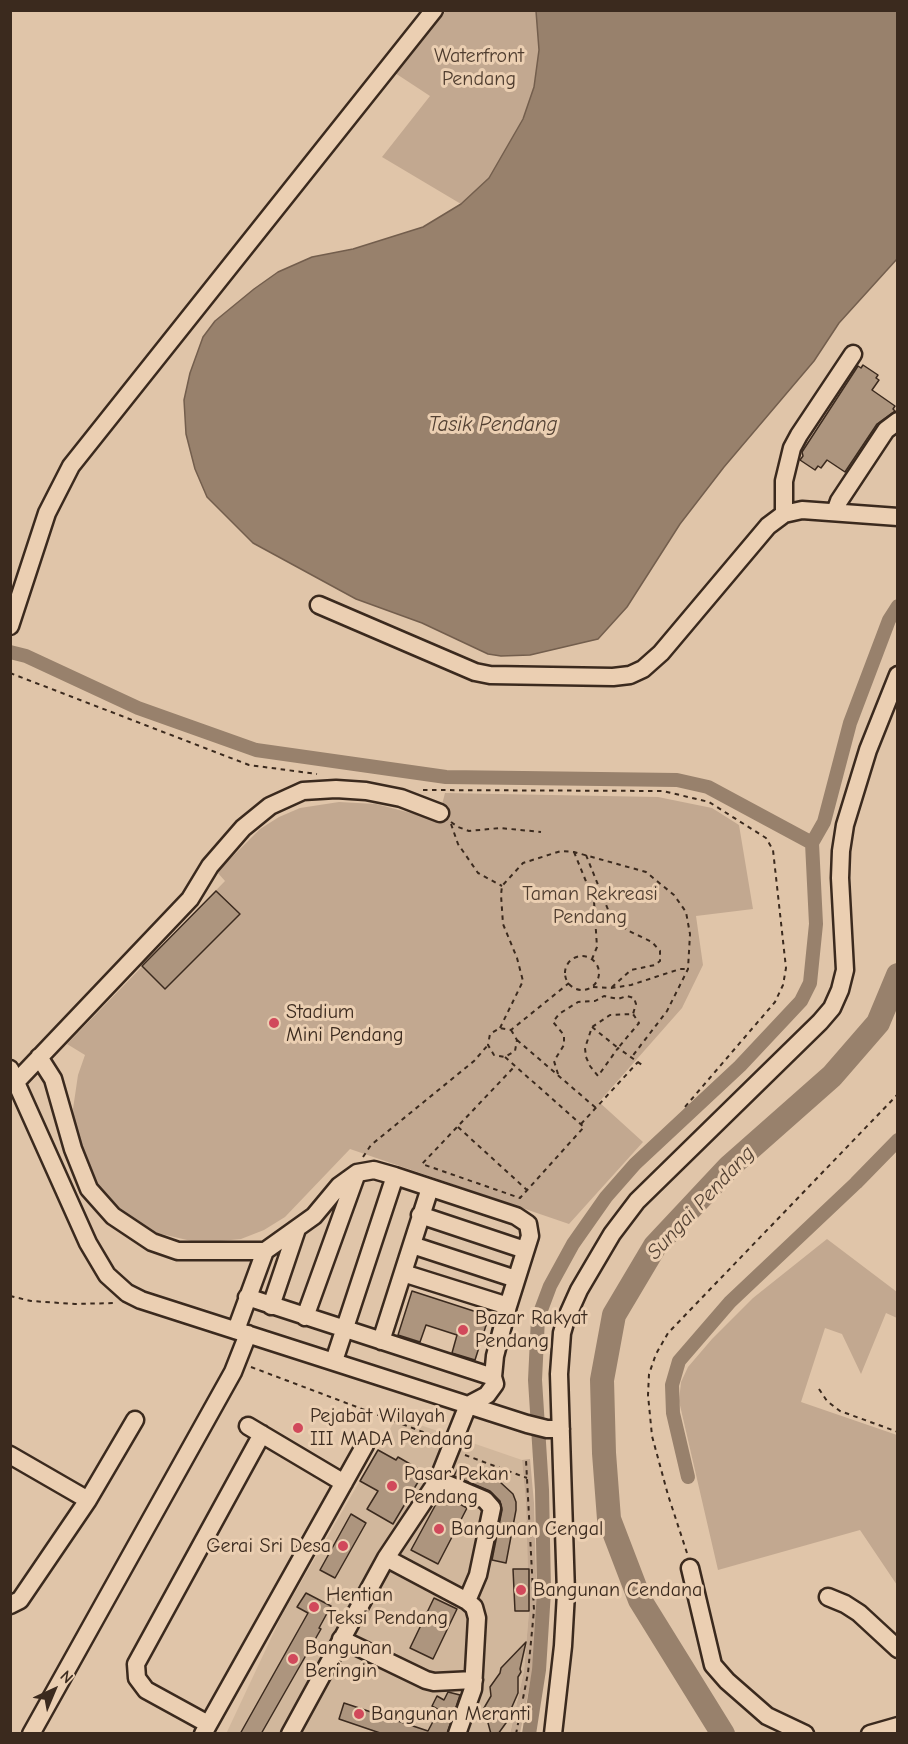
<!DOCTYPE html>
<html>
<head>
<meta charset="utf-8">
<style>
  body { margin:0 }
  #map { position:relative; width:908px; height:1744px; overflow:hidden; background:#e0c5a9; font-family:"Comic Neue",sans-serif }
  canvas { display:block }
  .frame { position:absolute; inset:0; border:12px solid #3b2a1e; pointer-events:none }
  .north { position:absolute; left:24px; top:1660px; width:60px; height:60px; -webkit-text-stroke:4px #ebcfb2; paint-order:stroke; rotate:44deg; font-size:16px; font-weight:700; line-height:24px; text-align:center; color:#3b2a1e }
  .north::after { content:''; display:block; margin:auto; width:21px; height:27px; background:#3b2a1e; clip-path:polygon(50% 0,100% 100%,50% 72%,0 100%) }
</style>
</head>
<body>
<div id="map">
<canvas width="908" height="1744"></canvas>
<div class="frame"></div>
<div class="north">N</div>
</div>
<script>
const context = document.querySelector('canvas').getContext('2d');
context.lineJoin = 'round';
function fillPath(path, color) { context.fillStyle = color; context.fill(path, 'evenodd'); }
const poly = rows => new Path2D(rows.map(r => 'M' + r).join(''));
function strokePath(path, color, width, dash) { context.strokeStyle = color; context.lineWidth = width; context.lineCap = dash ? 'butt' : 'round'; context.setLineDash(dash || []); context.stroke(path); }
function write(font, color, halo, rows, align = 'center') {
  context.font = font + ' "Comic Neue",sans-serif'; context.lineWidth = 6; context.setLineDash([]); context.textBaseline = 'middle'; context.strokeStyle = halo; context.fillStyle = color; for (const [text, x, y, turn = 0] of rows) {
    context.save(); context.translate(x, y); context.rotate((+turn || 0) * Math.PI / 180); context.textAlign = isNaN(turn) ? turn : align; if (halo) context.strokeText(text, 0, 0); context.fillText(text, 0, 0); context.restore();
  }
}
const built = poly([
  [397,1417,522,1460,526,1503,529,1611,524,1671,510,1733,226,1734,282,1615]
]);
const green = poly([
  [446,11,536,11,539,50,534,87,523,119,489,178,461,204,382,157,430,96,395,73],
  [445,793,658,797,712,808,739,825,753,909,696,916,703,965,682,1008,599,1102,643,1142,569,1224,350,1149,285,1217,264,1230,241,1239,200,1243,157,1233,135,1222,115,1206,89,1174,76,1139,73,1109,78,1075,85,1055,67,1044,225,881,217,872,260,829,279,817,300,808,339,802,376,804,438,820],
  [827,1239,897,1292,897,1318,886,1313,861,1374,842,1334,825,1328,801,1402,897,1435,897,1585,860,1530,718,1570,679,1401,681,1382,688,1367,712,1339,753,1298],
  [530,1459,534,1503,537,1611,532,1674,520,1733,510,1734,524,1671,529,1611,526,1503,522,1460]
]);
const water = poly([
  [536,11,897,11,897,259,839,323,814,361,724,467,680,524,627,607,598,639,530,655,501,656,488,654,422,623,356,599,253,543,207,497,195,469,186,434,184,400,190,373,203,337,215,321,254,289,278,272,312,257,353,249,423,227,461,204,489,178,523,119,534,87,539,50,536,11]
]);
const canal = poly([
  [10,652,26,656,138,708,256,750,446,777,677,780,708,787,812,843],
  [688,1477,673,1413,672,1385,679,1361,730,1302,856,1183,898,1140],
  [529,1734,539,1670,544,1591,542,1490,535,1380,538,1318,550,1286,573,1244,606,1197,635,1164,740,1066,801,1001,810,983,816,924,812,843,824,822,850,723,889,620,898,606]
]);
const river = poly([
  [723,1734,640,1600,609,1519,604,1453,602,1380,614,1315,655,1246,729,1167,832,1076,878,1023,898,975]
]);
const building = poly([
  [863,365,878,375,876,378,879,380,872,390,895,406,893,409,895,411,877,424,845,472,827,460,821,468,818,466,815,470,800,460,803,456,802,452,858,366,861,368,863,365],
  [216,891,240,914,165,989,142,966,216,891],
  [412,1291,489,1316,475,1360,452,1353,457,1335,426,1325,420,1342,398,1335,412,1291],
  [378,1450,396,1460,398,1457,424,1472,393,1524,367,1509,378,1491,360,1481,378,1450],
  [459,1466,500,1482,513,1494,516,1502,516,1510,506,1563,492,1560,502,1510,500,1501,490,1491,454,1476,459,1466],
  [442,1493,458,1500,456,1502,467,1508,438,1564,411,1550,442,1493],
  [351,1514,366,1523,335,1578,320,1570,351,1514],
  [513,1569,529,1569,529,1611,515,1611,513,1569],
  [306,1593,331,1606,319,1628,321,1629,261,1734,240,1734,308,1613,297,1607,306,1593],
  [434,1598,457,1609,433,1659,410,1648,434,1598],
  [526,1642,520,1669,521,1672,518,1677,518,1693,511,1709,511,1716,498,1734,491,1734,484,1708,491,1696,490,1687,500,1673,501,1668,526,1642],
  [448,1692,460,1695,447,1734,383,1734,339,1719,344,1703,428,1731,439,1710,432,1706,437,1696,444,1700,448,1692]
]);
const path = poly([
  [10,673,249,765,317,774],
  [423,790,663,791,709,802,766,838,773,850,786,968,783,985,775,1002,684,1108],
  [451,822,458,827,469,831,500,828,541,832],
  [451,824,458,844,478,873,502,886],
  [574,852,594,901,597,947,592,959],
  [586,855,609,912,627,930,652,942,660,951,660,961,655,965,631,970,611,988],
  '565 973a17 17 0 1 1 34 0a17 17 0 1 1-34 0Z',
  [593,987,611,988,631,985,680,969,687,969],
  [592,1027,618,1048,639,1023,633,1014],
  [500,1028,523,981,517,958,503,924,501,895,502,886,523,863,561,851,574,852,646,872,674,895,686,912,690,934,688,969,667,1011,631,1058],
  [511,1030,517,1040,515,1051,505,1057,494,1055,488,1045,490,1034,500,1028,511,1030,569,983],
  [517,1040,596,1108],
  [505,1057,584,1127,520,1198,422,1164,515,1066],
  [558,1074,554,1061,564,1045,564,1035,553,1022,559,1014,578,1002,595,1001,604,996,618,999,627,996,634,998,636,1004,633,1014,610,1015,592,1027,585,1048,586,1057,590,1066,598,1076,618,1048,642,1065],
  [581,1124,638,1062],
  [458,1127,527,1190],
  [363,1157,371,1145,474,1061,488,1045],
  [10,1296,31,1301,75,1304,115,1303],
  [251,1367,439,1438],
  [819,1389,827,1401,840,1411,898,1432],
  [465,1455,527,1478],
  [687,1553,668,1495,652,1436,648,1395,649,1374,656,1354,668,1333,898,1094],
  [516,1734,528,1673,534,1610,526,1460]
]);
const minor = poly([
  [835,512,839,501,886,430,898,421],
  [784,514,784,481,792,448,799,435,853,354],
  [319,605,475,672,490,675,613,677,630,675,643,669,661,653,768,526,784,514,802,510,898,517],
  [10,626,47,513,71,466,434,10],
  [39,1057,53,1079,73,1149,89,1189,113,1216,152,1242,178,1251,265,1251],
  [10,1069,88,1243,107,1275,127,1293,141,1300,527,1424,547,1429,561,1429],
  [16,1082,190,899,210,866,243,828,270,806,303,791,336,789,366,791,401,798,440,813],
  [420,1215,525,1250],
  [412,1245,516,1279],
  [403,1273,508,1306],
  [247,1297,493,1377],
  [271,1306,297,1229],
  [305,1317,357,1173],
  [236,1330,265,1251,314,1216,339,1186,357,1173,374,1170,395,1176,516,1216,528,1224,530,1236,508,1306,495,1356,493,1377,495,1384,487,1395,468,1405,438,1480,386,1558,290,1734],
  [381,1341,430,1188],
  [334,1361,395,1176],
  [248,1426,344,1483],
  [10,1455,88,1500],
  [438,1480,485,1500,492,1508,478,1575,467,1601],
  [386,1558,467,1601,474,1607,477,1618,473,1689,457,1734],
  [690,1568,713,1665,727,1681,767,1716,805,1734],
  [828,1597,845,1604,859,1613,898,1649],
  [10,1605,20,1600,88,1500,135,1420],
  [341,1639,426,1680,434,1682,474,1680],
  [208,1724,146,1690,137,1678,136,1664,262,1434],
  [31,1734,233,1372,248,1334],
  [203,1734,365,1445],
  [553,1734,563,1646,566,1593,559,1374,562,1333,566,1319,579,1290,612,1234,637,1201,820,1022,832,1008,840,990,845,970,840,878,841,851,845,825,868,750,898,675],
  [870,1734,898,1726]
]);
const markers = [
  [274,1023,6,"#d1495b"],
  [463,1330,6,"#d1495b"],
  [298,1428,6,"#d1495b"],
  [392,1486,6,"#d1495b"],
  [439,1529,6,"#d1495b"],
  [343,1546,6,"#d1495b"],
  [521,1590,6,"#d1495b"],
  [314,1607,6,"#d1495b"],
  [293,1659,6,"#d1495b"],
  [359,1714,6,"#d1495b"]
];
const parkNames = [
  ["Waterfront",479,56],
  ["Pendang",479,79],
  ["Taman Rekreasi",590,894],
  ["Pendang",590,917]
];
const poiNames = [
  ["Stadium",286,1012],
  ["Mini Pendang",286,1035],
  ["Bazar Rakyat",475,1318],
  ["Pendang",475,1341],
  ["Pejabat Wilayah",310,1416],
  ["III MADA Pendang",310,1439],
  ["Pasar Pekan",404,1474],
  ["Pendang",404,1497],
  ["Bangunan Cengal",451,1529],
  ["Gerai Sri Desa",331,1546,"right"],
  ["Bangunan Cendana",533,1590],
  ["Hentian",326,1595],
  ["Teksi Pendang",326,1618],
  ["Bangunan",305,1648],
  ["Beringin",305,1671],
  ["Bangunan Meranti",371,1714]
];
const waterNames = [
  ["Tasik Pendang",493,425],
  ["Sungai Pendang",701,1203,-47]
];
fillPath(built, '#d1b79c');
fillPath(green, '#c2a890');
fillPath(water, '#98816c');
strokePath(water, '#735e4d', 1.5);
strokePath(canal, '#98816c', 14);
strokePath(river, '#98816c', 24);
fillPath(building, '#ad957e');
strokePath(building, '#3b2a1e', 1.5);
strokePath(minor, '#3b2a1e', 21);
strokePath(path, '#3b2a1e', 2, [4.5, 4.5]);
strokePath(minor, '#ebcfb2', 16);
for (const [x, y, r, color] of markers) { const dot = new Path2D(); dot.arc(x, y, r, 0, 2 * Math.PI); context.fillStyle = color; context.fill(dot); strokePath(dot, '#ebcfb2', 2); }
write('20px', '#4f3d2f', '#ebcfb2', parkNames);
write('20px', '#3b2a1e', '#ebcfb2', poiNames, 'left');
write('italic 21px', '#524032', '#ebcfb2', waterNames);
</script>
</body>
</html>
